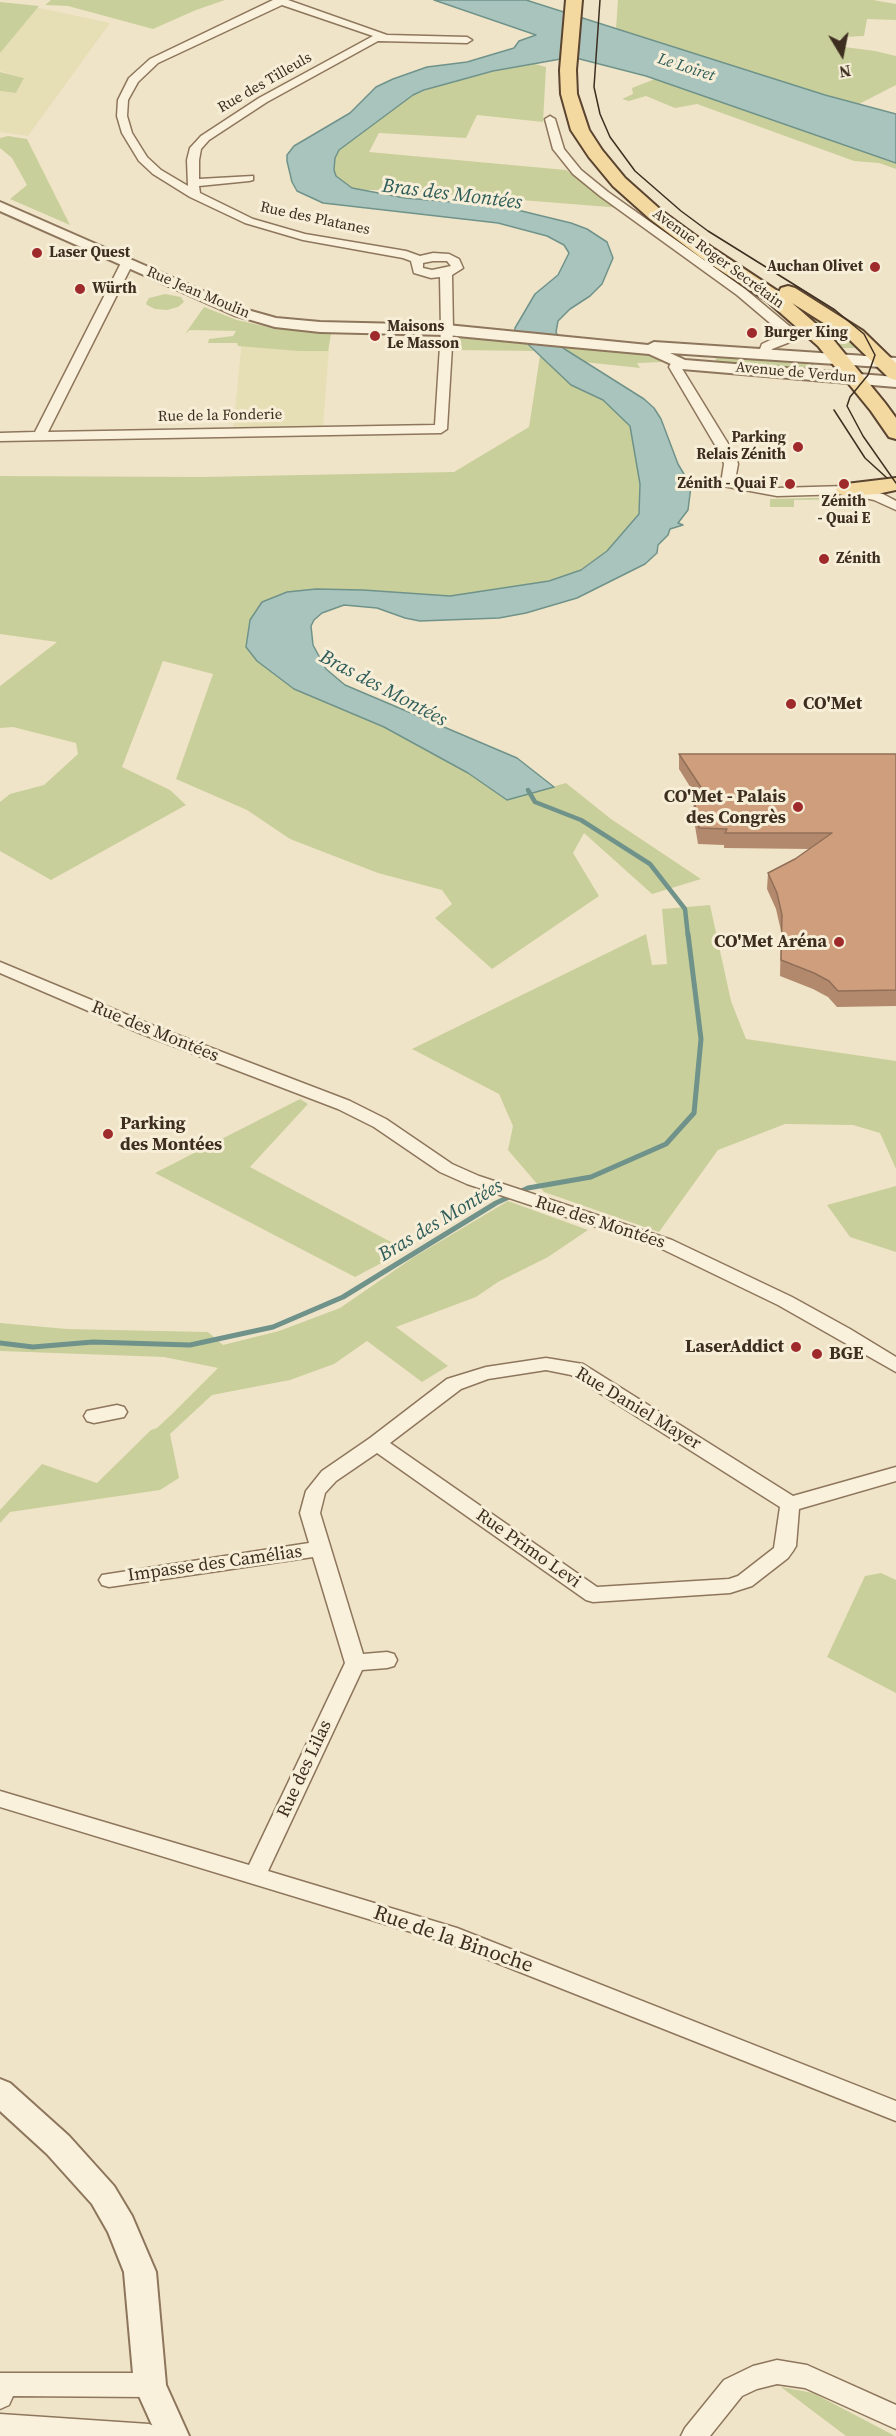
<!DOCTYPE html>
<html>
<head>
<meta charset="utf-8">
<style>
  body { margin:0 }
  #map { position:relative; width:896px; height:2436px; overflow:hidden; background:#f0e4c8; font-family:"Source Serif 4",serif }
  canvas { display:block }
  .north { position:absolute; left:812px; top:24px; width:60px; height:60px; -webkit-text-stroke:4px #f7eed8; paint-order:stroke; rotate:170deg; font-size:16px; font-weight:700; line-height:24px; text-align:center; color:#3d2e20 }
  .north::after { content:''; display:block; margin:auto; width:21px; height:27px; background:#3d2e20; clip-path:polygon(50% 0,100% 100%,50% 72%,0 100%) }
</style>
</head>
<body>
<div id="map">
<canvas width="896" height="2436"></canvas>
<div class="north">N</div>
</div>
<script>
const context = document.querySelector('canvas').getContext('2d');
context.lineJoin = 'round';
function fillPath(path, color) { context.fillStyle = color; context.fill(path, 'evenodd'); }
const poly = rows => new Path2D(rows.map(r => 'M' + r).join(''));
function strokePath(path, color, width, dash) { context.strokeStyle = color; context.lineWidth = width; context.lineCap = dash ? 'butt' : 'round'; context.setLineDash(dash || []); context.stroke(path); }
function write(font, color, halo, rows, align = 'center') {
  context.font = font + ' "Source Serif 4",serif'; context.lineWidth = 6; context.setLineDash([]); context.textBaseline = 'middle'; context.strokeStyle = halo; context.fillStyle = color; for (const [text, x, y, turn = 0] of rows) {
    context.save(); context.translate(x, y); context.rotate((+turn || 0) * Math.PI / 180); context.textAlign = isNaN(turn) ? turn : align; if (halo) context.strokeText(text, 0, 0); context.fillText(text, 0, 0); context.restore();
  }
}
const farmland = poly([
  [35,7,110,23,28,136,0,132,0,91,16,93,24,78,0,71,0,52],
  [279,330,330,335,323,427,233,429,243,331]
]);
const green = poly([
  [51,0,225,0,196,10,153,29,68,6,45,5],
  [618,0,873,0,896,4,896,20,867,19,864,36,844,37,836,41,837,46,875,51,896,56,896,85,859,104,825,95,616,29],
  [0,2,39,6,0,53],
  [531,63,546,67,543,122,477,115,466,138,379,133,369,152,566,170,621,208,396,190,358,190,352,188,336,176,334,170,335,158,339,150,412,96,445,83],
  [0,72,24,78,16,93,0,91],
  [655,79,896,163,896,169,879,163,854,161,697,104,675,108,646,96,629,101,622,99,633,94,632,88],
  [8,136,27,139,70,225,10,199,27,185,12,158,0,148,0,138],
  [753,275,827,321,861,348,839,348],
  [165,294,181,297,184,302,178,307,167,310,155,309,147,305,146,303,149,298],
  [204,307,237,320,272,328,331,334,328,351,299,351,238,346,237,343,208,343,209,339,233,336,236,331,190,330,185,334],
  [457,337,526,344,534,351,456,350],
  [562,347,658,354,663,362,637,363,640,368,584,362],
  [718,353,810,361,822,372,714,364],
  [540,356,571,385,603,400,630,426,640,484,639,514,607,551,581,570,549,581,450,596,318,589,287,592,294,688,384,727,468,773,507,800,566,783,611,819,701,879,652,894,584,833,573,853,599,896,492,969,435,918,452,904,442,890,378,873,290,839,247,810,176,779,213,674,163,661,122,767,170,790,186,805,51,880,0,851,0,802,10,794,44,785,78,754,76,743,13,727,0,728,0,686,57,642,0,634,0,476,201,477,454,472,529,427],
  [851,497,866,499,866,507,862,507,860,499,794,500,794,507,770,507,770,499],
  [710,905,731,1001,746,1039,896,1061,896,1169,880,1133,853,1125,785,1124,718,1150,659,1232,544,1192,508,1150,513,1126,499,1094,412,1049,646,934,652,965,667,964,662,909],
  [300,1099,308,1104,250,1167,406,1250,355,1277,155,1173],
  [896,1186,896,1252,850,1237,827,1205],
  [508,1201,588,1230,548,1257,498,1282,476,1297,396,1327,448,1366,422,1382,367,1341,334,1364,290,1380,212,1395,170,1434,179,1478,160,1490,10,1512,0,1523,0,1510,42,1464,97,1483,151,1430,157,1428,173,1413,218,1368,164,1357,0,1351,0,1323,67,1329,208,1332,223,1345,279,1331,340,1308,414,1257],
  [881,1573,896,1580,896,1693,827,1657,865,1576],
  [781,2387,813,2393,895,2436,846,2436]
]);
const water = poly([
  [434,0,526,0,825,95,896,114,896,163,646,76,572,57,493,71,424,90,413,95,339,150,335,158,334,170,336,176,352,188,405,198,501,206,571,223,587,229,607,242,613,258,602,284,590,296,570,309,558,321,556,332,563,348,644,399,654,408,661,419,678,464,691,486,688,510,678,523,683,525,670,529,668,535,658,545,657,553,645,564,577,598,526,613,499,618,420,621,405,618,377,608,344,605,322,613,314,620,311,626,313,645,326,669,345,685,517,758,554,787,507,800,468,773,384,727,294,689,257,661,246,647,250,620,262,602,287,592,316,589,363,590,450,596,549,581,581,570,607,551,639,514,640,484,630,426,603,400,571,385,515,332,515,328,535,294,558,275,569,253,564,245,547,236,498,223,323,203,297,191,292,182,287,161,287,155,294,146,350,113,376,87,393,79,427,67,467,62,514,48,519,41,536,35,434,0]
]);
const streamFar1 = poly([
  [528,790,535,802,581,820,650,864,685,909,688,936]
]);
const stream = poly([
  [0,1343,33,1347,93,1342,190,1345,273,1327,343,1297,496,1203,528,1188,591,1177,666,1144,694,1113,701,1039,688,934]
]);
const minor = poly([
  [273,0,288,0,387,35,467,37,472,40,467,43,378,41,267,102,209,140,201,149,199,160,199,179,253,176,253,180,249,181,199,186,200,193,253,219,305,234,406,251,420,256,433,253,449,254,459,259,463,268,452,275,453,330,447,429,441,433,0,441,0,433,35,432,121,263,127,259,133,263,48,432,435,425,441,330,440,277,431,278,414,273,411,261,403,258,303,240,245,223,190,197,153,174,139,161,122,133,117,116,118,100,129,78,150,59,273,0],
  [282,5,373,36,259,98,201,136,190,148,187,160,188,186,161,170,147,157,132,133,127,116,128,100,138,82,158,63,282,5],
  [433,261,447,261,451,266,432,270,423,268,423,263,433,261],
  [550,116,555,119,564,149,581,170,608,192,745,289,794,330,796,333,790,342,772,349,768,357,760,357,758,354,762,344,783,334,737,295,600,196,573,174,553,149,545,119,550,116],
  [677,358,683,362,681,367,735,455,738,464,735,480,777,488,846,486,883,494,896,501,896,510,874,500,846,494,777,496,723,486,721,483,724,464,721,455,669,367,673,359,677,358],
  [0,962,154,1026,350,1101,386,1119,452,1164,479,1176,672,1240,792,1297,850,1329,896,1357,896,1372,778,1305,660,1248,467,1184,440,1172,374,1127,338,1109,142,1034,0,973,0,962],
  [546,1358,583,1364,793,1496,896,1467,896,1481,799,1509,796,1546,793,1551,788,1558,752,1586,730,1593,593,1602,586,1600,377,1453,336,1481,325,1493,320,1513,363,1654,387,1652,394,1654,397,1660,394,1666,387,1668,362,1670,268,1871,457,1928,896,2101,896,2121,444,1942,0,1807,0,1791,249,1865,345,1663,313,1557,109,1587,102,1585,99,1580,102,1575,309,1543,300,1513,306,1491,322,1471,370,1438,447,1379,486,1367,546,1358],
  [546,1370,571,1375,780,1507,774,1548,738,1576,729,1579,597,1587,390,1443,461,1389,488,1379,546,1370],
  [117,1405,124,1407,127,1412,124,1417,94,1423,87,1421,84,1416,87,1411,117,1405],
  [777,2360,807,2365,896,2405,896,2429,805,2388,777,2384,757,2389,742,2396,710,2436,681,2436,685,2428,724,2380,753,2366,777,2360],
  [0,2373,150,2373,159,2377,163,2385,159,2393,150,2397,13,2396,9,2405,0,2409,0,2373],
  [0,2414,149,2424,158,2428,162,2436,0,2436,0,2414]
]);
const tertiary = poly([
  [0,202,244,309,276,318,320,322,447,325,648,345,654,342,896,358,896,368,670,353,685,360,896,377,896,387,682,369,649,354,572,347,447,335,320,332,275,327,234,315,0,211,0,202],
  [0,2079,10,2083,69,2136,114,2186,132,2216,156,2272,166,2385,189,2436,157,2436,134,2385,124,2272,108,2232,92,2204,47,2154,0,2111,0,2079]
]);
const primary = poly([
  [566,0,582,0,576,70,577,94,589,130,602,150,625,178,662,211,714,249,779,292,781,288,788,286,795,288,863,331,896,363,896,380,889,378,849,339,792,303,832,338,885,403,896,418,896,439,889,437,871,411,818,346,767,301,700,257,650,219,613,186,589,157,571,130,561,94,560,70,566,0],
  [896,478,896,490,877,494,846,496,839,494,836,490,839,486,846,484,896,478]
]);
const tram = poly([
  [600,0,594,87,600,114,610,137,635,171,681,211,708,231,835,310,864,334,875,355,868,375,850,397,847,406,863,436,896,483],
  [834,410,865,458,887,478]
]);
const wall = poly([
  [679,754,896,754,896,1006,837,1007,828,997,813,989,780,976,781,931,776,909,767,889,768,873,795,859,810,849,724,848,724,845,698,844,693,814,694,798,697,798,679,769]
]);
const building = poly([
  [679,754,896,754,896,990,838,991,829,981,814,973,781,960,782,915,777,893,768,873,795,859,832,833,725,833,727,829,699,828,694,798,708,798,679,754]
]);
const markers = [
  [37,253,6,"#9e2a2b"],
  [875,267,6,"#9e2a2b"],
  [80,289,6,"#9e2a2b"],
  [752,333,6,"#9e2a2b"],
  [375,336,6,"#9e2a2b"],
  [798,447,6,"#9e2a2b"],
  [790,484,6,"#9e2a2b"],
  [844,484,6,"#9e2a2b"],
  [824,559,6,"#9e2a2b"],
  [791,704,6,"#9e2a2b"],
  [798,807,6,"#9e2a2b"],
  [839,942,6,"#9e2a2b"],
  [108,1134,6,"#9e2a2b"],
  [796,1347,6,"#9e2a2b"],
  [817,1354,6,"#9e2a2b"]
];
const farStreetnames = [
  ["Rue des Tilleuls",265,83,-30],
  ["Rue des Platanes",315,219,12],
  ["Avenue Roger Secrétain",718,259,36],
  ["Rue Jean Moulin",198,293,23],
  ["Avenue de Verdun",796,373,5],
  ["Rue de la Fonderie",220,416,-1]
];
const farPoinames = [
  ["Laser Quest",49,253],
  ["Auchan Olivet",863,267,"right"],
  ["Würth",92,289],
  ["Maisons",387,327],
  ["Le Masson",387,344],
  ["Burger King",764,333],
  ["Parking",786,438,"right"],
  ["Relais Zénith",786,455,"right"],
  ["Zénith - Quai F",778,484,"right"],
  ["Zénith",844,502,"center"],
  ["- Quai E",844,519,"center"],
  ["Zénith",836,559]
];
const farWaternames = [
  ["Le Loiret",686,68,18]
];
const poiNames = [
  ["CO'Met",803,704],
  ["CO'Met - Palais",786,797,"right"],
  ["des Congrès",786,818,"right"],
  ["CO'Met Aréna",827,942,"right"],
  ["Parking",120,1124],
  ["des Montées",120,1145],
  ["LaserAddict",784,1347,"right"],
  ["BGE",829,1354]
];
const streetNames = [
  ["Rue des Montées",155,1032,22],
  ["Rue des Montées",600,1223,18],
  ["Rue Daniel Mayer",638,1409,31],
  ["Rue Primo Levi",528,1549,35],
  ["Impasse des Camélias",215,1564,-8],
  ["Rue des Lilas",305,1769,-65]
];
const waterNames = [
  ["Bras des Montées",452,195,7],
  ["Bras des Montées",383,689,28],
  ["Bras des Montées",441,1221,-31]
];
const nearStreetnames = [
  ["Rue de la Binoche",453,1940,19]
];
fillPath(farmland, '#e6deb5');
fillPath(green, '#c9cf9b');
fillPath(water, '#a9c4bc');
strokePath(water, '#6f938a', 1.5);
strokePath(streamFar1, '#6f938a', 4.5);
strokePath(stream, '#6f938a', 5);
strokePath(minor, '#8d765c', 3);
strokePath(tertiary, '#8d765c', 4);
strokePath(primary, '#5b4430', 4);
fillPath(minor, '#faf1dc');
fillPath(tertiary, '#faf1dc');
fillPath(primary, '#f3d9a0');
strokePath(tram, '#3d2e20', 1.5);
fillPath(wall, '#b2896c');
fillPath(building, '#cf9f7d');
strokePath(building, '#916f58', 1.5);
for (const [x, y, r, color] of markers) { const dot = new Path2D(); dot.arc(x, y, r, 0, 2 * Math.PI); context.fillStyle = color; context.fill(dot); strokePath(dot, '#f7eed8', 2); }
write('15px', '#3d2e20', '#f7eed8', farStreetnames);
write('bold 15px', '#3d2e20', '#f7eed8', farPoinames, 'left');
write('italic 16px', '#2f5d5a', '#f7eed8', farWaternames);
write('bold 18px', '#3d2e20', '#f7eed8', poiNames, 'left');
write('18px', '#3d2e20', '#f7eed8', streetNames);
write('italic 20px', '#2f5d5a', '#f7eed8', waterNames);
write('21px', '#3d2e20', '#f7eed8', nearStreetnames);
</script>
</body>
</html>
